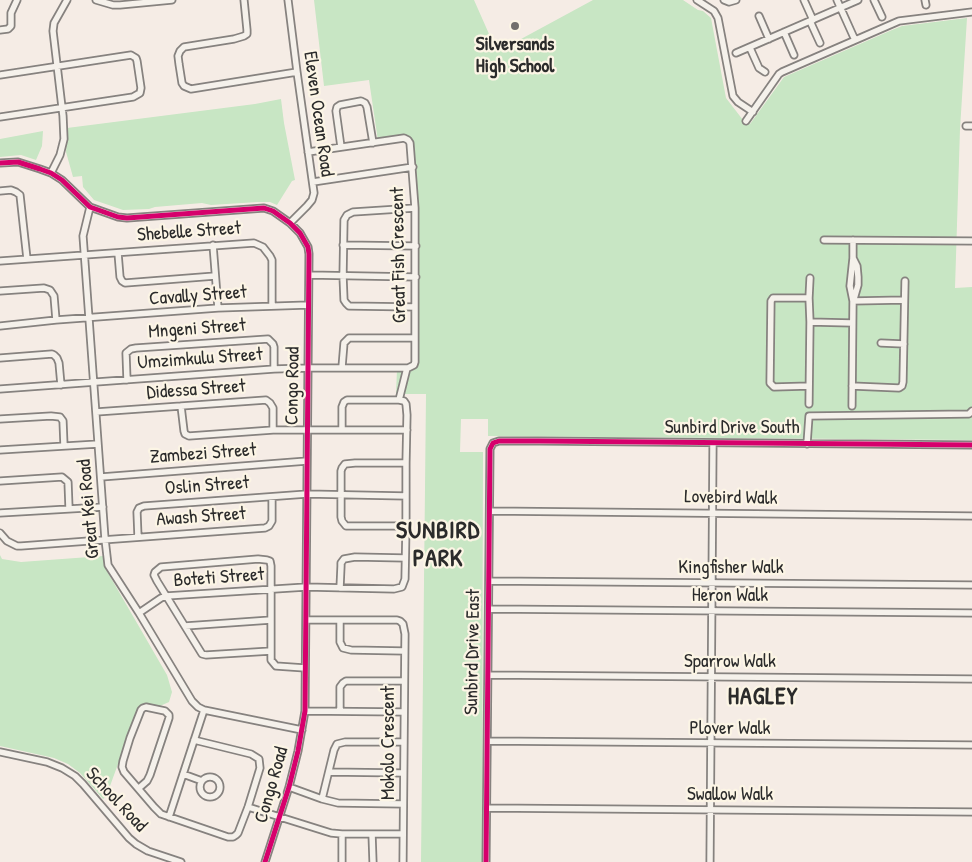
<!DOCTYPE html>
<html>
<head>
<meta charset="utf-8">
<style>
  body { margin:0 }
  canvas { display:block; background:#f5ece5 }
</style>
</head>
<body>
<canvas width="972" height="862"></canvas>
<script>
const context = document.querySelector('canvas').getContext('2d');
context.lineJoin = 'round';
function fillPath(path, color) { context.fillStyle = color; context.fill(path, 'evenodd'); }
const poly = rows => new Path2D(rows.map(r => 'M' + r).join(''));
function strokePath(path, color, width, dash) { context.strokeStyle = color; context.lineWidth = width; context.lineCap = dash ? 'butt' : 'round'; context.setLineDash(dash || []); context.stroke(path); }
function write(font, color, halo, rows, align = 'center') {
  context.font = font + ' "Patrick Hand",sans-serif'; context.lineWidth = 4.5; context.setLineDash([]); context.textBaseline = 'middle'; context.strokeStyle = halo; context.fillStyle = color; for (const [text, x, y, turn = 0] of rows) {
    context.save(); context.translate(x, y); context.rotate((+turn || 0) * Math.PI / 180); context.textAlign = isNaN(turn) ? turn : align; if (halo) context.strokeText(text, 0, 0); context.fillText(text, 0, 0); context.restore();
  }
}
const green = poly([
  [314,0,474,0,497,52,593,0,683,0,698,10,703,11,711,18,726,98,743,120,750,124,784,77,892,30,902,26,967,18,960,129,955,288,972,287,972,440,488,436,488,419,461,419,460,452,483,452,482,862,421,862,426,394,396,394,397,369,414,366,416,208,409,140,378,141,369,80,324,86],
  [281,99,284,123,295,180,292,181,277,205,270,202,258,202,211,205,202,203,155,207,149,209,123,210,94,200,83,187,82,176,73,177,66,152,67,128,255,104],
  [43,131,42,146,36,160,21,155,0,157,0,139],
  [0,555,2,559,21,562,103,556,104,566,167,675,172,692,169,702,160,706,147,704,142,705,138,709,106,797,103,799,80,773,68,764,54,758,0,746]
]);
const minor = poly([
  [96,0,113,5,120,5,172,0],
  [244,0,247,30,247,34,244,36,234,39,184,47,180,51,178,56,179,64,182,83,184,86,191,89,297,72],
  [288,0,297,72,314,193,312,200,307,206,290,223],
  [697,0,714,11,718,18,733,96,738,102,753,112],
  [724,0,729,2,736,0],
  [804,0,813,20],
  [837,0,855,40],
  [874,0,882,17],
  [925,0,926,5],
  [759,16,769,39],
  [810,21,820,43],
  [0,30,8,29,11,26,11,13,17,0],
  [784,32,794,55],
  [750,48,759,68,765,72],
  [736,53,858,0],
  [0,75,131,55,136,58,137,61,141,88,140,93,133,97,0,117],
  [746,121,779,74,782,72,899,21,972,12],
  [966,126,972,126],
  [341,147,336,111,337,107,340,105,361,101,365,103,367,107,373,143],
  [0,163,18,162,40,169,51,173,62,180,90,207,118,217,127,218,264,208,273,211,290,223,300,233,308,247,309,254,305,711,298,751,289,787,265,862],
  [51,173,60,155,64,139,63,116,53,31,54,23,67,0],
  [313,182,413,167],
  [0,191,11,190,16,192,20,195,27,259],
  [90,207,83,236,105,539,108,565,139,613,192,701,198,707,204,710,302,730],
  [415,208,353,212,347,215,344,220,343,276,344,300,346,303,349,306,415,307],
  [824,240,972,241],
  [213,245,218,308],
  [343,245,416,246],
  [118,253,120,277,122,281,125,283,215,276],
  [853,258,857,266,858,277,858,285,854,299],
  [0,261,254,243,263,247,270,256,272,260,272,306],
  [309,275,416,277],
  [0,291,44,288,50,290,54,296,56,320],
  [809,298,810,278],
  [853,301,850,286,853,258,853,240],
  [0,326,56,320,218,308,308,305],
  [881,343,904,344],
  [0,358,52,354,54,355,57,358,59,363,61,385],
  [342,367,344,343,349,338,415,338],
  [127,380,126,353,131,349,136,348,268,339,273,344,274,347,274,369],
  [809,386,774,387,770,383,771,301,773,298,809,298,810,322,852,323],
  [852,386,899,388,902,386,903,382,905,281],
  [0,389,274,369,308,368,408,368,414,365,415,362,415,208,410,143,408,140,404,138,308,152],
  [399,400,407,368],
  [809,404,810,322],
  [181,406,184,431,185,434,189,436,273,430,407,430],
  [852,406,853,301,904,300],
  [96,412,266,400,270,403,273,408,273,430],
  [0,419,51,416,60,417,63,421,64,446],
  [807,444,809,416,969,414,972,411],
  [0,450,98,444],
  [406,463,355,463,345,464,342,468,341,471,341,517,342,521,346,526,406,526],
  [101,477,307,461],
  [0,481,62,477,68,482,69,508],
  [490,511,972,516],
  [0,513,103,507],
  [0,533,7,541,17,546,21,546,265,528,269,526,272,521,272,497],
  [138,537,137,512,139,508,144,506,307,494,406,496],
  [258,559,267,560,270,561,271,566,271,651,206,655,202,654,157,581,154,575,155,572,161,567,258,559],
  [489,581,972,585],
  [340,588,341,566,341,563,344,559,355,557,405,558],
  [489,609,972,613],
  [139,613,161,598,166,596,306,587,394,589,402,587,405,579,406,526,406,463,407,415,406,404,404,401,399,400,347,400,344,402,342,407,342,430],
  [306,620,397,620,400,621,403,624,405,634,403,862],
  [340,620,340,642,343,648,351,650,404,651],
  [185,626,271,620],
  [271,651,271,660,276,666,305,668],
  [488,675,972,679],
  [305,711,404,712],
  [340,711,340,687,343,683,346,681,404,681],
  [488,741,972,745],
  [0,752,47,762,62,768,75,776,83,784,129,838,136,844,148,851,181,862],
  [329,772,403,773],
  [183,774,202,781],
  '200 787a10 10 0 1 1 20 0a10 10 0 1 1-20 0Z',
  [289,787,322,799,338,803,403,804],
  [139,788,147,781,150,775,169,718,169,715,165,711,146,707,143,708,141,710,130,738,123,761,122,767,124,772,154,807,161,814,228,837,233,837,236,835,238,833,248,807,260,768,259,759,251,754,194,740],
  [322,799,334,750,337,744,345,742,403,742],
  [248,807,331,833,342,834,403,834],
  [487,808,972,812],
  [169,817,204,710],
  [372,834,373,862],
  [342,862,342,834],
  [486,862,490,449,493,443,499,441,539,441,972,445],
  [710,862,713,443]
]);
const cycleway = poly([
  [0,163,18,162,40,169,51,173,62,180,90,207,118,217,127,218,264,208,273,211,290,223,300,233,308,247,309,254,305,711,298,751,289,787,265,862],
  [486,862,490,449,493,443,499,441,539,441,972,445]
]);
const markers = [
  [515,26,5,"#726f6c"]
];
const poiNames = [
  ["Silversands",515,45],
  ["High School",515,67]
];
const streetNames = [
  ["Eleven Ocean Road",318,114,82],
  ["Shebelle Street",189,232,-4],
  ["Great Fish Crescent",399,255,-91],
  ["Cavally Street",198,296,-4],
  ["Mngeni Street",197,329,-4],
  ["Umzimkulu Street",200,359,-4],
  ["Congo Road",293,386,-89],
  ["Didessa Street",196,390,-4],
  ["Sunbird Drive South",732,428],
  ["Zambezi Street",203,454,-4],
  ["Oslin Street",207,486,-4],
  ["Lovebird Walk",731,498,1],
  ["Great Kei Road",89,509,-95],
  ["Awash Street",201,517,-4],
  ["Kingfisher Walk",731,568],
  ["Boteti Street",219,578,-4],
  ["Heron Walk",730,596],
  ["Sunbird Drive East",473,652,-89],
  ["Sparrow Walk",730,662],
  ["Plover Walk",730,729],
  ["Mokolo Crescent",389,743,-90],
  ["Congo Road",272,785,-74],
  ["Swallow Walk",730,795],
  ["School Road",116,800,47]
];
const districtNames = [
  ["SUNBIRD",438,532],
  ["PARK",438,560],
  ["HAGLEY",763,698]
];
fillPath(green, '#c8e6c4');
strokePath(minor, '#86827f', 9);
strokePath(minor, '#f5f1eb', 5.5);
strokePath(cycleway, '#d6006c', 5);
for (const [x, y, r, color] of markers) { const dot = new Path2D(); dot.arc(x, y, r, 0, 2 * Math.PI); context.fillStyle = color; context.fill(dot); strokePath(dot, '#fcf5e5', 2); }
write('bold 19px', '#2b2b2b', '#fcf5e5', poiNames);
write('19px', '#2b2b2b', '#fcf5e5', streetNames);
context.letterSpacing = '1px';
write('bold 24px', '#2b2b2b', '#fcf5e5', districtNames);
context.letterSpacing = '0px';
</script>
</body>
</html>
